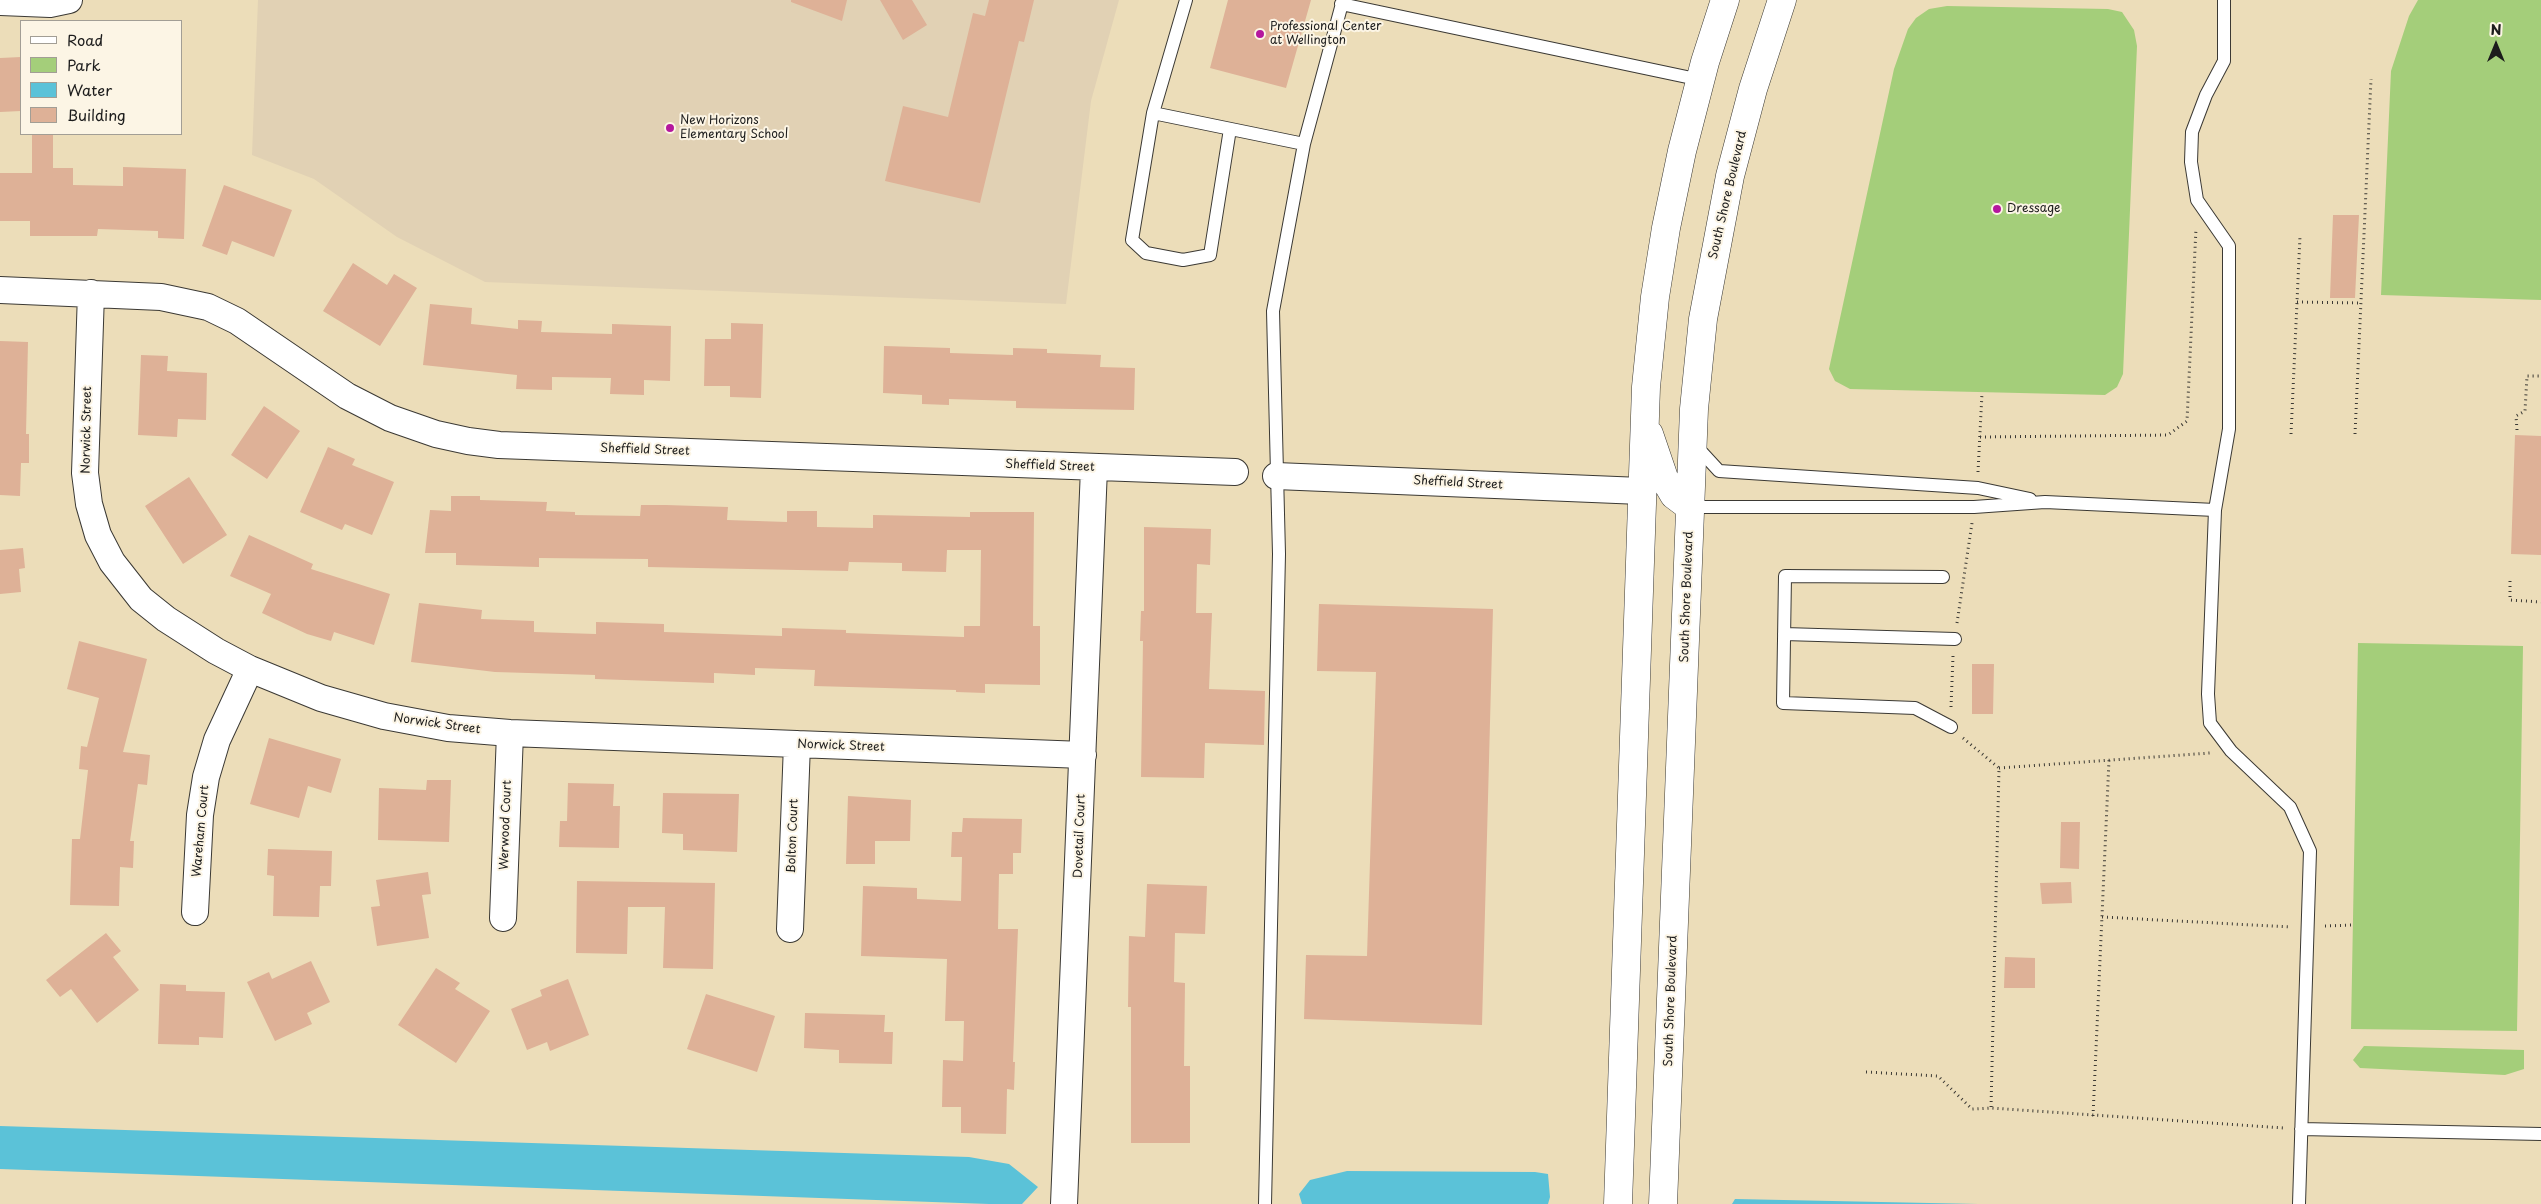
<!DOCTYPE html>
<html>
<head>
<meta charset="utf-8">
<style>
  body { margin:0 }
  #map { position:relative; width:2541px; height:1204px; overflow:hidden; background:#ecddb9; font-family:"Playpen Sans",sans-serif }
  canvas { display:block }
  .legend { position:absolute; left:20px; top:20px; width:162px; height:115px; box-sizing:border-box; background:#fcf5e5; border:1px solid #a29e95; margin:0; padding:6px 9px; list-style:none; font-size:15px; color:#1c1c1c }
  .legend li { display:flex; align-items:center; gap:10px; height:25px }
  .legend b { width:25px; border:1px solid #a29e95 }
  .north { position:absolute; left:2471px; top:20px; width:50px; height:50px; -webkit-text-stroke:4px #fcf5e5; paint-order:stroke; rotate:0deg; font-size:14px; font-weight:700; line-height:20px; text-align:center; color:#1c1c1c }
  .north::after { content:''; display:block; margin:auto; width:18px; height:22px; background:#1c1c1c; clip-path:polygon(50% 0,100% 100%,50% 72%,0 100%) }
</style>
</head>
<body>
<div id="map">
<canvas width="2541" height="1204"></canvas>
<ul class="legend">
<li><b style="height:6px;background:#fff"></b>Road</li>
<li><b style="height:14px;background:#a4ce7a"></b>Park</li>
<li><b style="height:14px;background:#5bc2d8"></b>Water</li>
<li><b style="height:14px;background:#deb197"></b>Building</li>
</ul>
<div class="north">N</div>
</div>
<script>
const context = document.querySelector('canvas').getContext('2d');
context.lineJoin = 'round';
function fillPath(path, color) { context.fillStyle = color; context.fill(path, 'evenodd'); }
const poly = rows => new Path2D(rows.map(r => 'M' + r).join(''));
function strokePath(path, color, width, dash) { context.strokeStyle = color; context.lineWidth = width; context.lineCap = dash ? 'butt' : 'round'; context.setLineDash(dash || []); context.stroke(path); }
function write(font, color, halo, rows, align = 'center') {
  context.font = font + ' "Playpen Sans",sans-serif'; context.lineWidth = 4; context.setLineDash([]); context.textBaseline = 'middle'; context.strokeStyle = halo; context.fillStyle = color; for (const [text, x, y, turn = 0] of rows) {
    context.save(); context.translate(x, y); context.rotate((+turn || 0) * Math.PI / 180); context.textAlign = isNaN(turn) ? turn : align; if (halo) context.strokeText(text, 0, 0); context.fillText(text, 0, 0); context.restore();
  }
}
const built = poly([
  [258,0,1119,0,1091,101,1066,304,485,282,397,237,314,179,252,155]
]);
const green = poly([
  [2418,0,2541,0,2541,300,2381,295,2391,71,2409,16],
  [1947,6,2108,9,2122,12,2134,30,2137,46,2123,374,2117,387,2105,395,1850,389,1835,381,1829,369,1894,69,1908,29,1916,18,1929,9],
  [2358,643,2523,646,2517,1031,2351,1029],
  [2364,1046,2524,1050,2524,1069,2505,1075,2360,1068,2353,1060]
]);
const water = poly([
  [0,1126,969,1157,1009,1164,1038,1187,1022,1204,989,1204,0,1169],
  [1347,1171,1535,1172,1548,1174,1550,1197,1548,1204,1302,1204,1299,1194,1310,1180],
  [1735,1199,1978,1204,1732,1204]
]);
const building = poly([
  [791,0,847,0,842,21,791,2],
  [880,0,912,0,927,25,903,40],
  [989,0,1034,0,1024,42,1019,41,980,203,885,181,903,106,948,117,973,13,985,16],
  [1228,0,1311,0,1286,88,1210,68],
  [21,57,21,111,0,112,0,58],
  [32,134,53,134,53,168,73,168,73,185,123,186,123,167,186,169,184,239,158,238,158,231,98,229,97,236,30,236,30,221,0,221,0,173,32,173],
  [224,185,292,210,274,257,232,241,227,255,202,246],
  [2333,215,2359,215,2355,298,2330,298],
  [353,263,387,285,394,274,417,288,380,346,323,311],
  [430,304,472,308,471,324,518,329,518,320,542,321,541,332,612,334,612,324,671,326,670,381,644,380,644,395,610,394,611,378,552,377,552,390,516,389,517,375,423,365],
  [731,323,763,324,761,398,730,397,730,386,704,386,705,339,731,339],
  [0,341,28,342,26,434,29,434,29,463,21,463,20,496,0,495],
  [884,346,950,348,950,353,1013,355,1013,348,1047,349,1047,353,1101,355,1100,367,1135,368,1134,410,1016,408,1016,401,949,399,949,405,922,404,922,395,883,393],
  [141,355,168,356,167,371,207,373,206,420,178,419,177,437,138,435],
  [264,406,300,431,267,479,231,455],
  [2515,435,2541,436,2541,555,2511,554],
  [328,447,355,459,352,465,394,482,372,535,345,524,342,530,300,512],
  [189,477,227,535,183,564,145,506],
  [451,496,480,496,480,500,547,502,546,511,575,512,575,515,640,516,641,505,666,505,728,507,727,520,787,522,787,511,817,511,817,527,873,528,873,515,970,517,970,512,1034,512,1033,626,1040,626,1040,685,985,684,985,693,956,692,956,690,814,686,815,670,755,668,755,675,714,673,714,683,595,679,595,675,495,672,411,662,419,603,482,610,481,619,534,621,534,632,596,634,596,622,664,624,664,632,782,636,782,628,846,630,846,633,964,637,964,626,980,626,981,550,947,550,946,572,902,571,902,563,849,562,848,571,648,567,648,559,539,558,539,567,456,565,456,553,425,553,430,510,451,511],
  [1144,527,1211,529,1210,565,1197,564,1196,613,1212,613,1209,689,1265,691,1264,745,1205,743,1204,778,1141,777,1143,641,1140,641,1141,611,1144,611],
  [249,535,313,564,311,569,390,594,374,645,334,632,331,641,307,634,262,613,271,594,230,576],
  [23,548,25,568,19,569,21,592,0,594,0,550],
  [1319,604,1493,609,1482,1025,1304,1019,1306,955,1367,956,1376,672,1317,671],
  [79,641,147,659,123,752,150,755,147,785,138,784,130,841,134,841,133,868,120,867,119,906,70,905,72,839,80,839,88,770,79,769,81,746,87,747,99,698,67,689],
  [1972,664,1994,664,1993,714,1972,714],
  [269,738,341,759,331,793,308,786,299,818,250,804],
  [427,780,451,780,449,842,378,840,379,788,426,790],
  [568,783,614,784,613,806,620,806,619,848,559,847,560,821,567,821],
  [663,793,739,794,737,852,683,850,683,834,662,833],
  [848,796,911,800,910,841,875,841,875,864,846,864],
  [963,818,1022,819,1021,853,1013,853,1013,874,999,874,998,929,1018,929,1013,1062,1015,1062,1014,1090,1007,1089,1006,1134,961,1133,961,1107,942,1107,943,1060,963,1061,964,1021,945,1021,947,959,861,956,863,886,917,888,917,899,961,901,962,857,951,857,952,832,962,832],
  [2061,822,2080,822,2079,869,2060,868],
  [268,849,332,851,331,886,320,886,319,917,273,916,274,876,267,875],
  [428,872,431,894,422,895,429,938,377,946,371,907,380,906,376,880],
  [577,881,715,883,713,969,663,968,665,907,628,907,627,954,576,953],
  [2071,882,2072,903,2042,904,2040,883],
  [1147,884,1207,886,1205,934,1175,933,1174,982,1185,983,1184,1066,1190,1066,1190,1143,1131,1143,1131,1007,1128,1007,1129,936,1145,937],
  [106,933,121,951,113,957,139,990,97,1023,71,989,60,997,46,980],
  [2005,957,2035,958,2035,988,2004,988],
  [311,961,330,1002,307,1013,312,1024,275,1041,247,982,269,972,272,979],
  [436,968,460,983,455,989,490,1011,456,1063,398,1025],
  [568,979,589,1035,550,1051,547,1042,527,1050,511,1009,542,996,540,990],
  [160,984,186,985,186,991,225,992,223,1038,199,1037,199,1045,158,1044],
  [706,994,775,1016,757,1072,687,1049],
  [805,1013,885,1015,884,1032,893,1032,892,1064,839,1063,839,1050,804,1048]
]);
const path = poly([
  [2297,302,2361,303],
  [2517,430,2516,416,2525,411,2527,376,2541,376],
  [2291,434,2300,236],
  [2355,434,2371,79],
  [1980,437,2168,435,2187,421,2196,228],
  [1978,472,1982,393],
  [2510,581,2510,600,2541,602],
  [1957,623,1972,523],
  [1951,707,1953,656],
  [1963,738,1999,768,1991,1108],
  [1999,768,2210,753],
  [2102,917,2291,927],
  [2325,926,2353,925],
  [1866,1072,1938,1076,1972,1109,1991,1108,2284,1128],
  [2093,1116,2109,760]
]);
const service = poly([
  [1186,0,1153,113,1304,144,1343,0],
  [2224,0,2224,61,2206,95,2192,132,2191,162,2197,200,2229,246,2229,429,2215,510,2208,694,2210,723,2231,751,2290,807,2310,851,2299,1204],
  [1341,4,1701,80],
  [1153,113,1132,240,1146,253,1183,260,1210,255,1230,129],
  [1696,446,1719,471,1978,488,2030,499],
  [1690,507,1974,507,2045,502,2215,510],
  [1943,577,1785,576,1783,703,1915,708,1951,727],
  [1784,634,1955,639],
  [2301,1129,2541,1134],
  [1265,1204,1279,554,1273,311,1304,144]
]);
const minor = poly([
  [0,2,50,4,69,0],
  [0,290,161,297,208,307,237,321,347,396,390,418,436,434,468,441,499,445,1235,472],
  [91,293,85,473,89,504,98,535,112,562,141,599,166,619,216,651,250,669,321,698,384,716,448,728,510,733,1083,755],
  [1276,476,1641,491],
  [195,912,200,815,206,777,217,740,250,669],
  [503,918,510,733],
  [790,929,797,744],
  [1064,1204,1094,468]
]);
const tertiary = poly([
  [1649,434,1664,478,1674,495,1690,507],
  [1618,1204,1646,387,1655,297,1666,228,1682,151,1705,62,1725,0],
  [1663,1204,1694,409,1703,319,1730,176,1753,89,1782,0]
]);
const markers = [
  [1260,34,5,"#b5179e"],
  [670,128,5,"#b5179e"],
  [1997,209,5,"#b5179e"]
];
const poiNames = [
  ["Professional Center",1270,27],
  ["at Wellington",1270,41],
  ["New Horizons",680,121],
  ["Elementary School",680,135],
  ["Dressage",2007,209]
];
const streetNames = [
  ["South Shore Boulevard",1728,195,-77],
  ["Norwick Street",87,430,-89],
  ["Sheffield Street",645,450,2],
  ["Sheffield Street",1050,466,2],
  ["Sheffield Street",1458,483,3],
  ["South Shore Boulevard",1687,597,-88],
  ["Norwick Street",437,724,8],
  ["Norwick Street",841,746,2],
  ["Werwood Court",506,825,-88],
  ["Wareham Court",201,831,-85],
  ["Bolton Court",793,836,-88],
  ["Dovetail Court",1080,836,-88],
  ["South Shore Boulevard",1671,1001,-88]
];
fillPath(built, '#e1d1b4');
fillPath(green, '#a4ce7a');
fillPath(water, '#5bc2d8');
fillPath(building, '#deb197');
strokePath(service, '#3b3934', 14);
strokePath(minor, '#3b3934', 28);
strokePath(tertiary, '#3b3934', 29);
strokePath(path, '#3b3934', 3, [1, 4]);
strokePath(service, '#fff', 12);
strokePath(minor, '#fff', 26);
strokePath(tertiary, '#fff', 28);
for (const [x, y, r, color] of markers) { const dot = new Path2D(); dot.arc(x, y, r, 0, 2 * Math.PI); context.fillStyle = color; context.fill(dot); strokePath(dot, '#fcf5e5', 2); }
write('12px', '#1c1c1c', '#fcf5e5', poiNames, 'left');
write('12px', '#1c1c1c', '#fcf5e5', streetNames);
</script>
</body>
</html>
